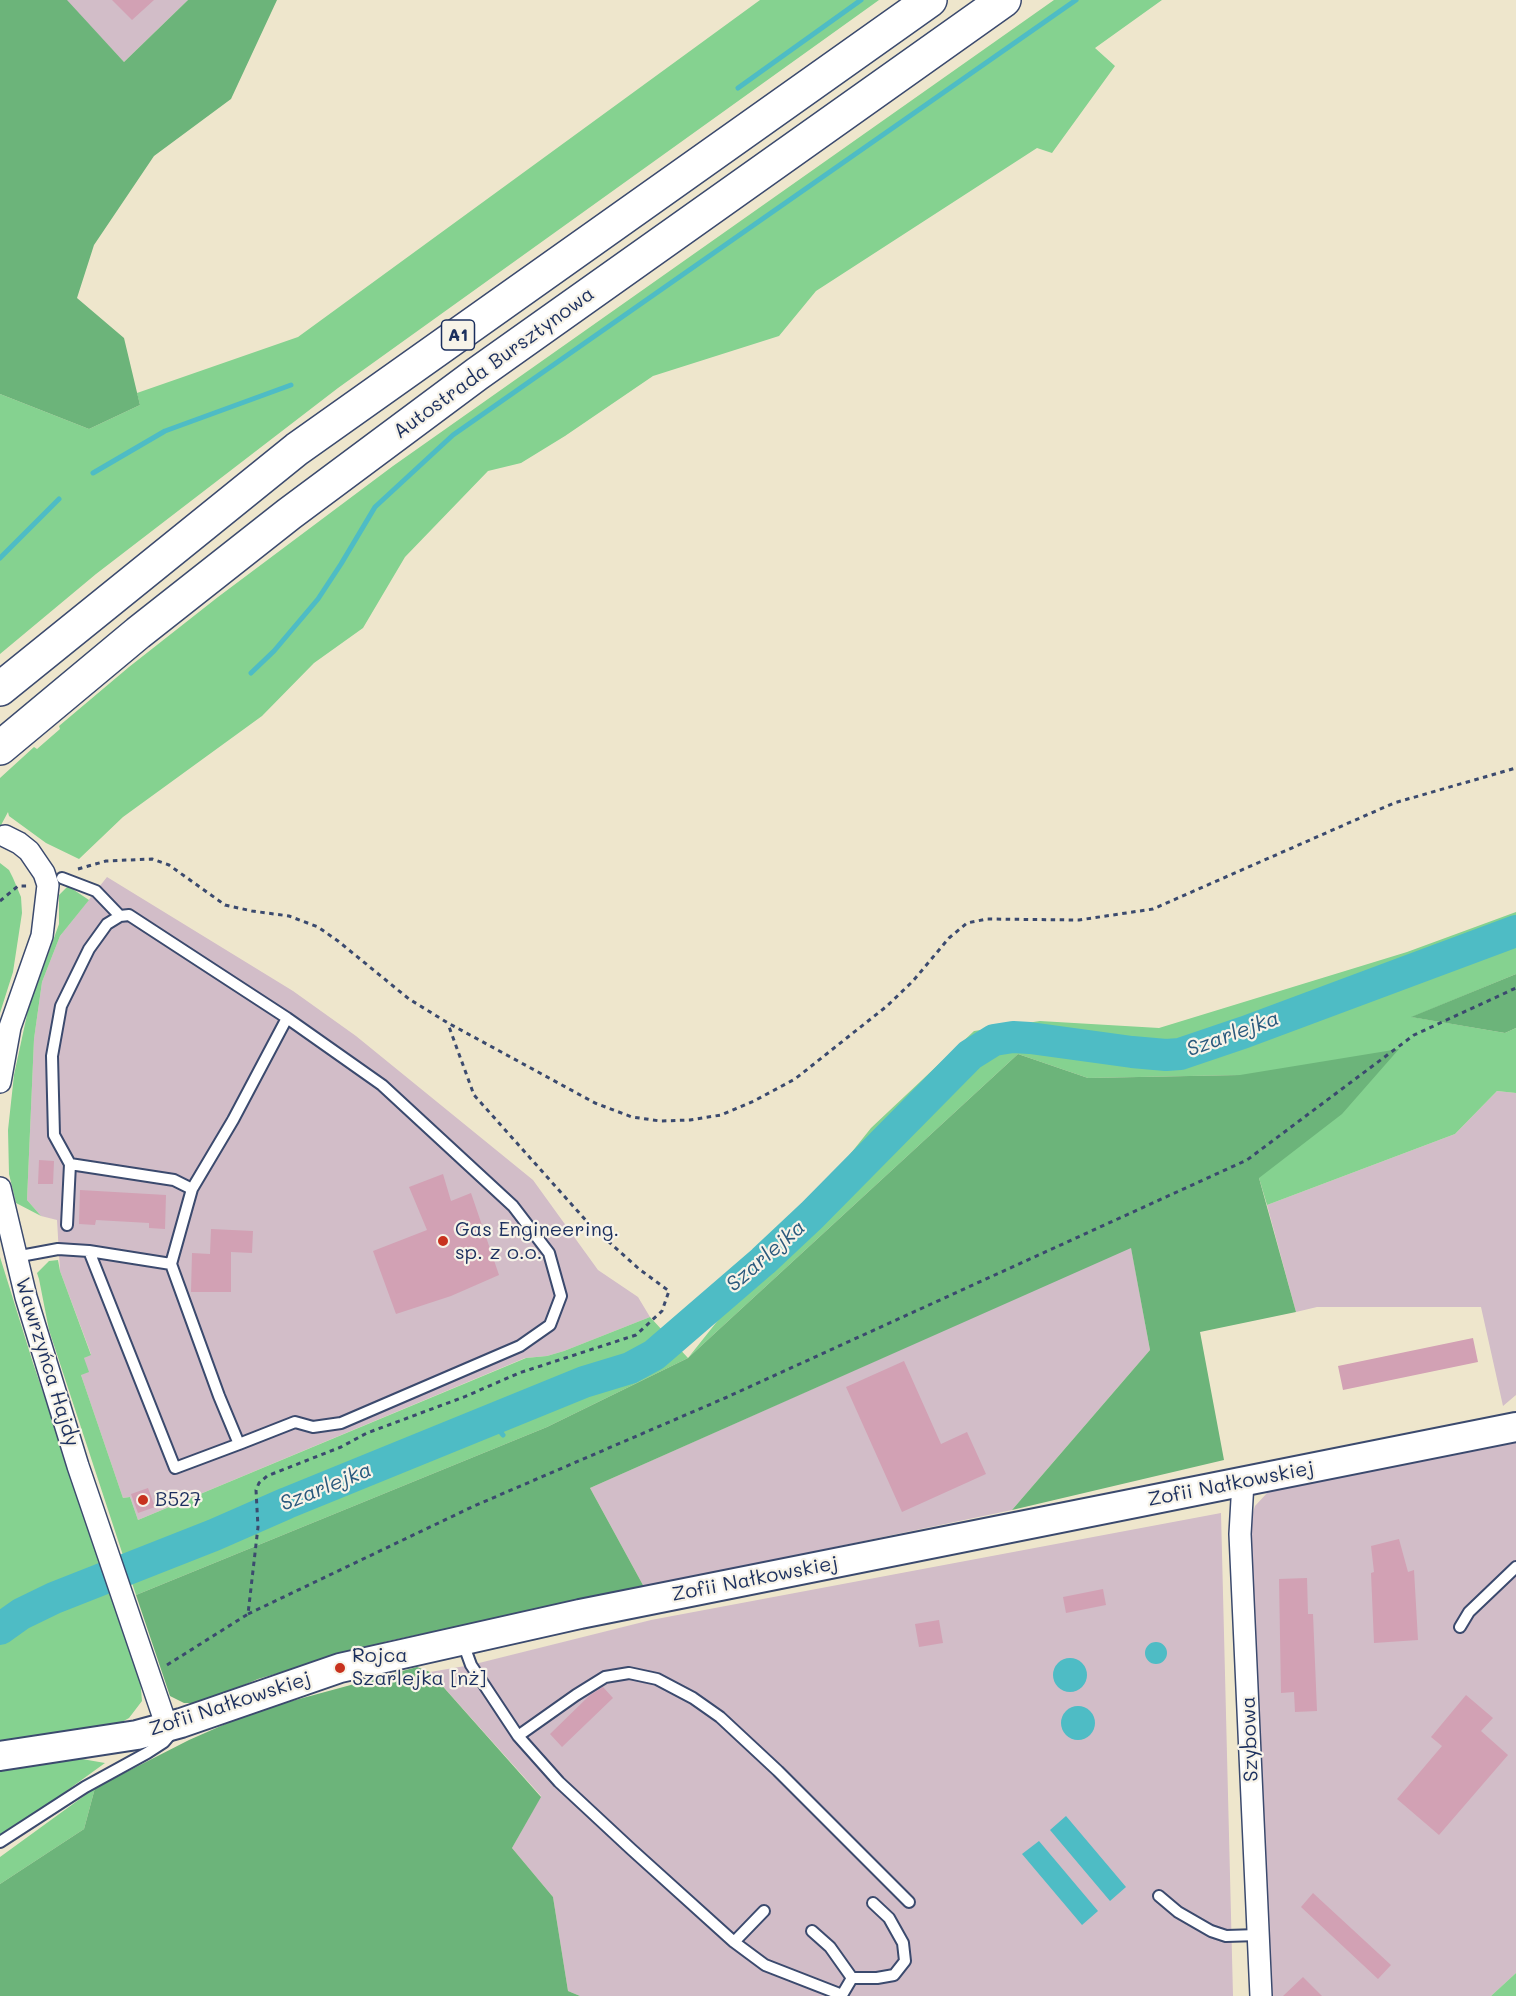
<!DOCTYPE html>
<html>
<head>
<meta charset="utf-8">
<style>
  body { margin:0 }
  canvas { display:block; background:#eee6cc }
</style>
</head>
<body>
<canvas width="1516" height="1996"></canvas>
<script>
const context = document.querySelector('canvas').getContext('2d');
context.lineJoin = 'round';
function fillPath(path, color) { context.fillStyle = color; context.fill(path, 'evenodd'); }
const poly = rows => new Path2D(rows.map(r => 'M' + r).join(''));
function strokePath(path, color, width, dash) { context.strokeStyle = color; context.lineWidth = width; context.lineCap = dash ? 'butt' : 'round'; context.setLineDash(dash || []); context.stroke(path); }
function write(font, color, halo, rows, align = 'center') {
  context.font = font + ' Mali,sans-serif'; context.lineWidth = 4.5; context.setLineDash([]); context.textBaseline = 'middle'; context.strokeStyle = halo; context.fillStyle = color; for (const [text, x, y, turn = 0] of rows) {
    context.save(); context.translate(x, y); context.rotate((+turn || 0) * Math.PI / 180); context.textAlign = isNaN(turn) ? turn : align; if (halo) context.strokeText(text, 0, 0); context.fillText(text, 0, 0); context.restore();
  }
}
const industrial = poly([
  [66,0,188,0,124,62],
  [107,877,293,991,356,1036,533,1180,598,1270,638,1297,650,1317,564,1351,547,1356,525,1358,138,1520,130,1497,123,1498,81,1375,84,1358,91,1354,60,1271,57,1220,41,1216,27,1200,34,1039,42,982,60,936],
  [1497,1091,1516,1093,1516,1395,1503,1406,1481,1307,1317,1307,1296,1312,1267,1205,1455,1134],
  [1131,1247,1150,1350,1012,1510,644,1587,590,1488],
  [1516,1437,1516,1973,1491,1996,1271,1996,1250,1522,1255,1506,1268,1492,1304,1479],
  [1221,1513,1233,1996,580,1996,568,1991,553,1897,512,1848,541,1796,430,1672,471,1665,651,1620]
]);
const green = poly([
  [760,0,879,0,338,388,96,574,0,654,0,394,89,429,140,405,137,393,298,337],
  [1054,0,1162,0,1095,48,1115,66,1052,153,1037,148,816,291,779,336,653,376,565,436,521,463,488,471,405,557,363,628,314,663,262,716,123,817,79,859,46,843,9,816,8,812,0,827,0,778,34,747,37,749,60,729,59,726,129,667,218,597,393,466],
  [0,863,9,870,13,878,21,897,22,913,13,972,0,1013],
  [68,886,89,900,60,936,42,982,34,1039,27,1200,41,1216,16,1203,9,1174,8,1130,14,1075,28,1010,59,924,59,895],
  [1516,912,1516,974,1412,1017,1505,1033,1516,1028,1516,1093,1497,1091,1455,1134,1267,1205,1259,1178,1240,1075,1088,1078,1018,1054,688,1358,547,1427,136,1595,49,1330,39,1279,37,1273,49,1261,58,1260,60,1271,91,1355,84,1358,89,1372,81,1375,123,1498,130,1497,138,1520,526,1358,547,1356,564,1351,650,1317,688,1358,871,1128,974,1031,1040,1021,1159,1028,1407,952],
  [0,1257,33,1363,140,1677,142,1701,129,1718,111,1728,45,1740,0,1740],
  [82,1759,105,1763,0,1839,0,1770],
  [95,1788,84,1829,0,1884,0,1857],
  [1516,1973,1516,1996,1491,1996]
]);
const forest = poly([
  [0,0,67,0,124,62,188,0,277,0,231,99,154,156,94,245,77,298,124,338,140,405,89,429,0,394],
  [1516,974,1516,1028,1505,1033,1411,1017],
  [1399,1049,1342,1114,1259,1178,1296,1312,1200,1332,1224,1460,1012,1510,1150,1350,1131,1248,590,1488,644,1587,388,1641,258,1679,201,1703,184,1703,170,1696,136,1595,547,1427,688,1358,1018,1054,1088,1078,1240,1075],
  [417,1667,430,1672,541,1797,512,1848,553,1897,568,1991,580,1996,0,1996,0,1884,84,1829,95,1788,189,1740,255,1711]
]);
const water = poly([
  '1145 1653a11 11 0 1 1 22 0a11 11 0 1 1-22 0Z',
  '1053 1675a17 17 0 1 1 34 0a17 17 0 1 1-34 0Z',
  '1061 1723a17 17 0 1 1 34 0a17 17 0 1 1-34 0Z',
  [1066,1816,1126,1887,1110,1901,1050,1830],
  [1039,1841,1098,1911,1082,1925,1022,1854]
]);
const stream = poly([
  [738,88,861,0],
  [93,473,165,431,291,385],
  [0,558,59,499],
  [251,673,274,651,318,599,341,564,375,507,453,435,1076,0],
  [491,1420,503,1435]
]);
const river = poly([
  [0,1629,21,1614,54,1598,214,1535,287,1503,584,1382,630,1368,654,1355,763,1261,812,1215,970,1055,994,1040,1013,1037,1030,1038,1132,1052,1166,1055,1180,1054,1245,1032,1516,931]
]);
const building = poly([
  [112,0,154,0,132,20],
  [39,1160,54,1161,53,1184,38,1184],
  [443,1174,451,1201,471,1193,499,1275,451,1296,396,1314,373,1251,427,1230,409,1187],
  [80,1190,166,1195,165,1229,149,1228,149,1223,96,1220,95,1225,79,1224],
  [211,1229,253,1231,252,1253,231,1252,231,1292,191,1292,192,1253,210,1254],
  [1473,1338,1478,1362,1343,1390,1338,1366],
  [904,1361,941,1444,967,1432,986,1474,902,1512,846,1387],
  [148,1488,155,1507,138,1513,131,1494],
  [1399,1539,1408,1572,1414,1570,1418,1640,1374,1643,1371,1573,1374,1572,1371,1546],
  [1307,1578,1308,1614,1313,1614,1317,1711,1295,1712,1294,1692,1281,1693,1279,1579],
  [1103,1589,1106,1605,1066,1613,1063,1597],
  [939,1620,943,1643,919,1647,915,1624],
  [603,1687,613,1698,562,1747,550,1734,590,1695],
  [1466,1695,1493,1718,1481,1731,1508,1755,1439,1835,1397,1799,1442,1746,1431,1737],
  [1313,1893,1391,1965,1378,1979,1301,1907],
  [1303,1977,1322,1996,1283,1996]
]);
const path = poly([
  [78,869,106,861,152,859,169,865,225,905,252,911,289,916,318,927,338,941,409,999,448,1023,595,1103,632,1117,660,1121,690,1120,721,1115,754,1101,795,1079,887,1006,913,981,949,938,967,923,987,919,1079,920,1153,909,1394,803,1516,768],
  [0,901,18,886,28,886],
  [248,1614,474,1506,725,1398,1247,1160,1414,1035,1516,988],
  [167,1665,248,1614,258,1527,256,1490,259,1483,267,1476,341,1447,367,1433,464,1397,519,1373,636,1335,662,1311,669,1291,639,1269,590,1225,474,1095,448,1024]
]);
const lane = poly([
  [62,878,96,891,120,916],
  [70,1164,54,1135,52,1056,61,1006,89,949,107,924,120,916,129,915,287,1018,233,1120,192,1189],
  [67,1225,70,1164,174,1180,192,1189,171,1264],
  [89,1251,175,1468,239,1444],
  [15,1257,58,1249,89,1251,171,1264,219,1396,239,1444,295,1422,313,1427,341,1423,520,1346,550,1325,561,1296,549,1253,513,1206,382,1085,287,1018],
  [1460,1627,1469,1612,1516,1567],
  [463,1643,471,1665,518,1736,559,1782,631,1849,734,1942,765,1965,842,1995,852,1978,830,1947,812,1931],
  [518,1736,576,1695,605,1677,629,1673,657,1679,693,1698,720,1717,778,1771,909,1902],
  [0,1842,85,1787,147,1753,164,1742,170,1735],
  [1159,1896,1178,1912,1211,1931,1226,1936,1258,1935],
  [734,1942,764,1911],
  [852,1978,877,1978,894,1975,905,1961,903,1943,889,1918,873,1903]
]);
const street = poly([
  [0,1082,10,1027,42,936,48,885,44,873,29,851,19,843,5,836],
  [0,1188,26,1297,78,1466,167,1727],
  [1243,1482,1240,1534,1261,1996]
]);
const secondary = poly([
  [0,1756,137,1735,181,1723,340,1668,580,1614,1516,1427]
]);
const highway = poly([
  [0,689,297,449,930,0],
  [0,748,138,633,289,514,477,374,1004,0]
]);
const markers = [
  [443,1241,6,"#c8321e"],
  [143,1500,6,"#c8321e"],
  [340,1668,6,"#c8321e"]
];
const shields = [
  [458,335,33]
];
const shieldNames = [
  ["A1",458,335]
];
const streetNames = [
  ["Autostrada Bursztynowa",494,363,-36],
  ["Wawrzyńca Hajdy",47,1362,73],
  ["Zofii Nałkowskiej",1231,1484,-11],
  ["Zofii Nałkowskiej",755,1579,-11],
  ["Zofii Nałkowskiej",230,1704,-18],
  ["Szybowa",1250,1739,-92]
];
const poiNames = [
  ["Gas Engineering.",455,1230],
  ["sp. z o.o.",455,1253],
  ["B527",155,1500],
  ["Rojca",352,1656],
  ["Szarlejka [nż]",352,1679]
];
const waterNames = [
  ["Szarlejka",1233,1034,-20],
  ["Szarlejka",766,1256,-41],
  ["Szarlejka",326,1487,-22]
];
fillPath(industrial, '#d2bdc8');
fillPath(green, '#85d290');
fillPath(forest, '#6cb47a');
fillPath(water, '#4ebcc5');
strokePath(stream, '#4ebcc5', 5);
strokePath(river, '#4ebcc5', 32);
fillPath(building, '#d2a1b4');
strokePath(lane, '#3b4a6e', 14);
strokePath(street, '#3b4a6e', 24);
strokePath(secondary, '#3b4a6e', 32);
strokePath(highway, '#3b4a6e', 36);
strokePath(path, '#3b4a6e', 3, [4.5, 4.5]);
strokePath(lane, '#fff', 10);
strokePath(street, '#fff', 21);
strokePath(secondary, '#fff', 28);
strokePath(highway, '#fff', 33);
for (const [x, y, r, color] of markers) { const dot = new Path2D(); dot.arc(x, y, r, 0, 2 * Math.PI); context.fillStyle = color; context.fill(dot); strokePath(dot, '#f7f3e8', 2); }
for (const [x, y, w] of shields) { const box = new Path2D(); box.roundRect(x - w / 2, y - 15, w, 30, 4.5); context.fillStyle = '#f7f3e8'; context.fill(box); strokePath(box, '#1b2f5e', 1.5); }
write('bold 18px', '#1b2f5e', null, shieldNames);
write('20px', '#1b2f5e', '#f7f3e8', streetNames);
write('20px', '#1b2f5e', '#f7f3e8', poiNames, 'left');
write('italic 21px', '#2a597d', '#f7f3e8', waterNames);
</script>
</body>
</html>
